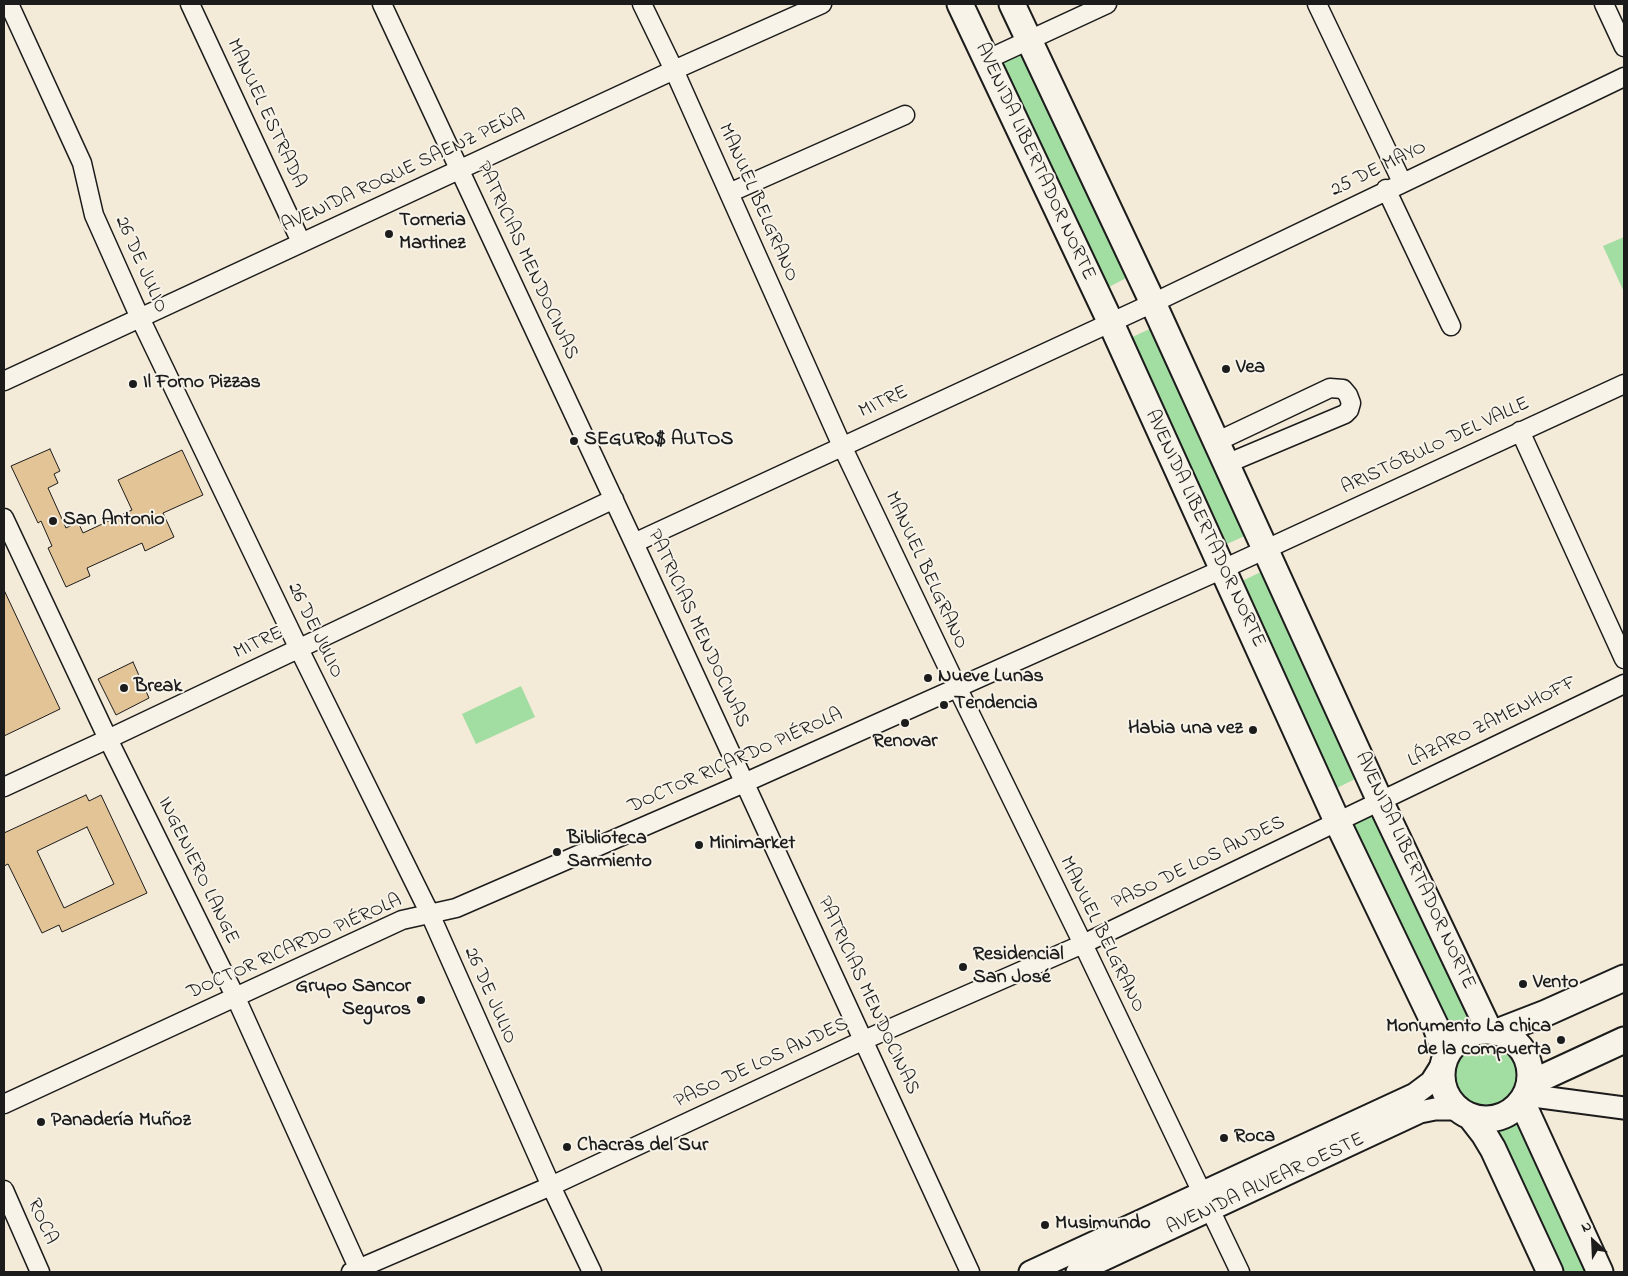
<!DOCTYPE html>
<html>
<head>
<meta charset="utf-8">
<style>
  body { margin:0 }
  #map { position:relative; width:1628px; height:1276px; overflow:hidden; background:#f3ead8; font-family:"Indie Flower",sans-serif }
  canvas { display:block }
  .frame { position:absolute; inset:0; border:5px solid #1c1c1c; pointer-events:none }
  .north { position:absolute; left:1568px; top:1216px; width:50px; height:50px; -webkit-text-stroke:4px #f7f3e8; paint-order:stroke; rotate:335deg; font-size:14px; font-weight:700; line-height:20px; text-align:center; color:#1c1c1c }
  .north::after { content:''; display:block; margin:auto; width:18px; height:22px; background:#1c1c1c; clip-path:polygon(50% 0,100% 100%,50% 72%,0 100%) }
</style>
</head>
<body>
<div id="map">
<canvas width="1628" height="1276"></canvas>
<div class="frame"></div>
<div class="north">N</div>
</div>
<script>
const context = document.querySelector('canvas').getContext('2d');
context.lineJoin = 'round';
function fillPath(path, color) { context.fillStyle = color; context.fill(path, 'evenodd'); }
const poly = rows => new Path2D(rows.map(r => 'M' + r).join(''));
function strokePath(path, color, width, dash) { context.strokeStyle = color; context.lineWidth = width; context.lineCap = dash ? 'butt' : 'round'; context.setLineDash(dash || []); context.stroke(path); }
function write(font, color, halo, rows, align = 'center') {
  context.font = font + ' "Indie Flower",sans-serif'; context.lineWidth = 4; context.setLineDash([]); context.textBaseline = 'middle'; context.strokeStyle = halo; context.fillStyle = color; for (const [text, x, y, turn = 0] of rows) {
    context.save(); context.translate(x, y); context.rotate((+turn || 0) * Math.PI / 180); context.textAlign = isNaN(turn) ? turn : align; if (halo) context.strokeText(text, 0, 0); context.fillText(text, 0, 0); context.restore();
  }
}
const green = poly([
  [1023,54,1128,277,1105,289,1001,64],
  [1624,237,1624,292,1603,246],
  [1152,328,1249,534,1227,544,1130,338],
  [1261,572,1359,777,1337,788,1240,582],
  [521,686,535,717,476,744,462,714],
  [1372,812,1470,1017,1448,1028,1351,822],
  '1454 1074a33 33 0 1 1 66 0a33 33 0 1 1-66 0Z',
  [1516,1118,1589,1272,1563,1272,1495,1129]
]);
const building = poly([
  [50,449,60,471,54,474,58,483,48,488,66,528,78,522,83,533,132,510,118,480,182,450,203,495,163,513,174,537,145,551,142,543,87,568,90,576,66,587,48,548,52,546,41,521,38,523,11,466,50,449],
  [4,590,60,709,4,736,4,590],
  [133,662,149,698,116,715,98,679,133,662],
  [86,795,89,801,101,795,147,893,62,932,59,925,42,933,8,864,4,866,4,833,86,795],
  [87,827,114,884,64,908,37,851,87,827]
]);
const minor = poly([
  [9,4,82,163,94,215,140,318,299,649,430,914,551,1186,592,1272],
  [190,4,301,242],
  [382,4,634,543,970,1272],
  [642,4,674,70,842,446,957,687,1083,944,1240,1272],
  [1317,4,1402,182],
  [1604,4,1624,47],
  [986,60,1107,4],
  [1386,189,1451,326],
  [729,193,905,115],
  [4,381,674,70,822,4],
  [1520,431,1624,659],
  [1216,442,1330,388,1343,389,1348,395,1351,403,1349,410,1345,414,1226,464],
  [4,518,108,739,236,998,360,1272],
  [634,543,1153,303,1624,77],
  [4,787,108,739,614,499],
  [4,1104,402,920,456,908,744,783,1223,569,1624,384],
  [4,1190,40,1272],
  [351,1272,551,1186,864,1040,1083,944,1624,684]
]);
const major = poly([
  [1526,1095,1624,1108],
  [1030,1272,1415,1094,1431,1082,1443,1063],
  [1077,1272,1420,1112,1435,1109,1457,1109]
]);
const highway = poly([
  [960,4,1110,321,1337,821,1436,1027,1446,1056],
  [1012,4,1153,303,1380,801,1489,1030],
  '1442 1075a44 44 0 1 1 88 0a44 44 0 1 1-88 0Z',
  [1497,1032,1546,1013,1624,978],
  [1531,1083,1624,1040],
  [1522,1102,1600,1272],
  [1470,1116,1484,1134,1493,1149,1550,1272]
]);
const markers = [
  [389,234,5,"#1c1c1c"],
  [1226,369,5,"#1c1c1c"],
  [133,384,5,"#1c1c1c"],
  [574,441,5,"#1c1c1c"],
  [53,521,5,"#1c1c1c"],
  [928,678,5,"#1c1c1c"],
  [124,688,5,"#1c1c1c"],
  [944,705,5,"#1c1c1c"],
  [905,723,5,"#1c1c1c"],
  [1253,730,5,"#1c1c1c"],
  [699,845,5,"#1c1c1c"],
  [557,852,5,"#1c1c1c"],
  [963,967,5,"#1c1c1c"],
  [1523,984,5,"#1c1c1c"],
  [421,1000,5,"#1c1c1c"],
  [1561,1040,5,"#1c1c1c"],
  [41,1122,5,"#1c1c1c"],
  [1224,1138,5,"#1c1c1c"],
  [567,1147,5,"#1c1c1c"],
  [1045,1225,5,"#1c1c1c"]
];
const streetNames = [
  ["MANUEL ESTRADA",265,114,65],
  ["AVENIDA LIBERTADOR NORTE",1034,162,65],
  ["25 DE MAYO",1379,170,-26],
  ["AVENIDA ROQUE SAENZ PEÑA",404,172,-25],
  ["MANUEL BELGRANO",757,203,66],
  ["PATRICIAS MENDOCINAS",526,261,65],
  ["26 DE JULIO",140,265,66],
  ["MITRE",884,403,-25],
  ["ARISTÓBULO DEL VALLE",1436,447,-25],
  ["AVENIDA LIBERTADOR NORTE",1204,529,65],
  ["MANUEL BELGRANO",925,571,65],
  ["PATRICIAS MENDOCINAS",697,629,65],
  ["26 DE JULIO",314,631,64],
  ["MITRE",259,644,-25],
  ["LÁZARO ZAMENHOFF",1493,723,-26],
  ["DOCTOR RICARDO PIÉROLA",736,762,-24],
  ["PASO DE LOS ANDES",1199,864,-26],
  ["INGENIERO LANGE",197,871,64],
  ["AVENIDA LIBERTADOR NORTE",1414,871,65],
  ["MANUEL BELGRANO",1101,935,64],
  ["DOCTOR RICARDO PIÉROLA",295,948,-24],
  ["26 DE JULIO",489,996,66],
  ["PATRICIAS MENDOCINAS",867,996,65],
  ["PASO DE LOS ANDES",762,1064,-25],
  ["AVENIDA ALVEAR OESTE",1266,1185,-25],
  ["ROCA",41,1222,66]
];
const poiNames = [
  ["Torneria",399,222],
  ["Martinez",399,245],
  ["Vea",1236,369],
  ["Il Forno Pizzas",143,384],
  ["SEGUR0$ AUTOS",584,441],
  ["San Antonio",63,521],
  ["Nueve Lunas",938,678],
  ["Break",134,688],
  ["Tendencia",954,705],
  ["Habia una vez",1243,730,"right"],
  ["Renovar",905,743,"center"],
  ["Biblioteca",567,840],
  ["Sarmiento",567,863],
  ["Minimarket",709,845],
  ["Residencial",973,956],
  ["San José",973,979],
  ["Vento",1533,984],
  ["Grupo Sancor",411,988,"right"],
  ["Seguros",411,1011,"right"],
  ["Monumento La chica",1551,1028,"right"],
  ["de la compuerta",1551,1051,"right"],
  ["Panadería Muñoz",51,1122],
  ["Roca",1234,1138],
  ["Chacras del Sur",577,1147],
  ["Musimundo",1055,1225]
];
fillPath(green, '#a2dda2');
fillPath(building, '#e3c496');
strokePath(building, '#1c1c1c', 1);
strokePath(minor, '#1c1c1c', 21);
strokePath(major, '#1c1c1c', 25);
strokePath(highway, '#1c1c1c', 29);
strokePath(minor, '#f7f3e8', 18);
strokePath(major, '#f7f3e8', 21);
strokePath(highway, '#f7f3e8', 25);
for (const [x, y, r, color] of markers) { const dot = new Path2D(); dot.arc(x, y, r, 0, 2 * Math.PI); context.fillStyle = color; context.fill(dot); strokePath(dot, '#f7f3e8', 2); }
write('20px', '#1c1c1c', '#f7f3e8', streetNames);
write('bold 20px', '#1c1c1c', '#f7f3e8', poiNames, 'left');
</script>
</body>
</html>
